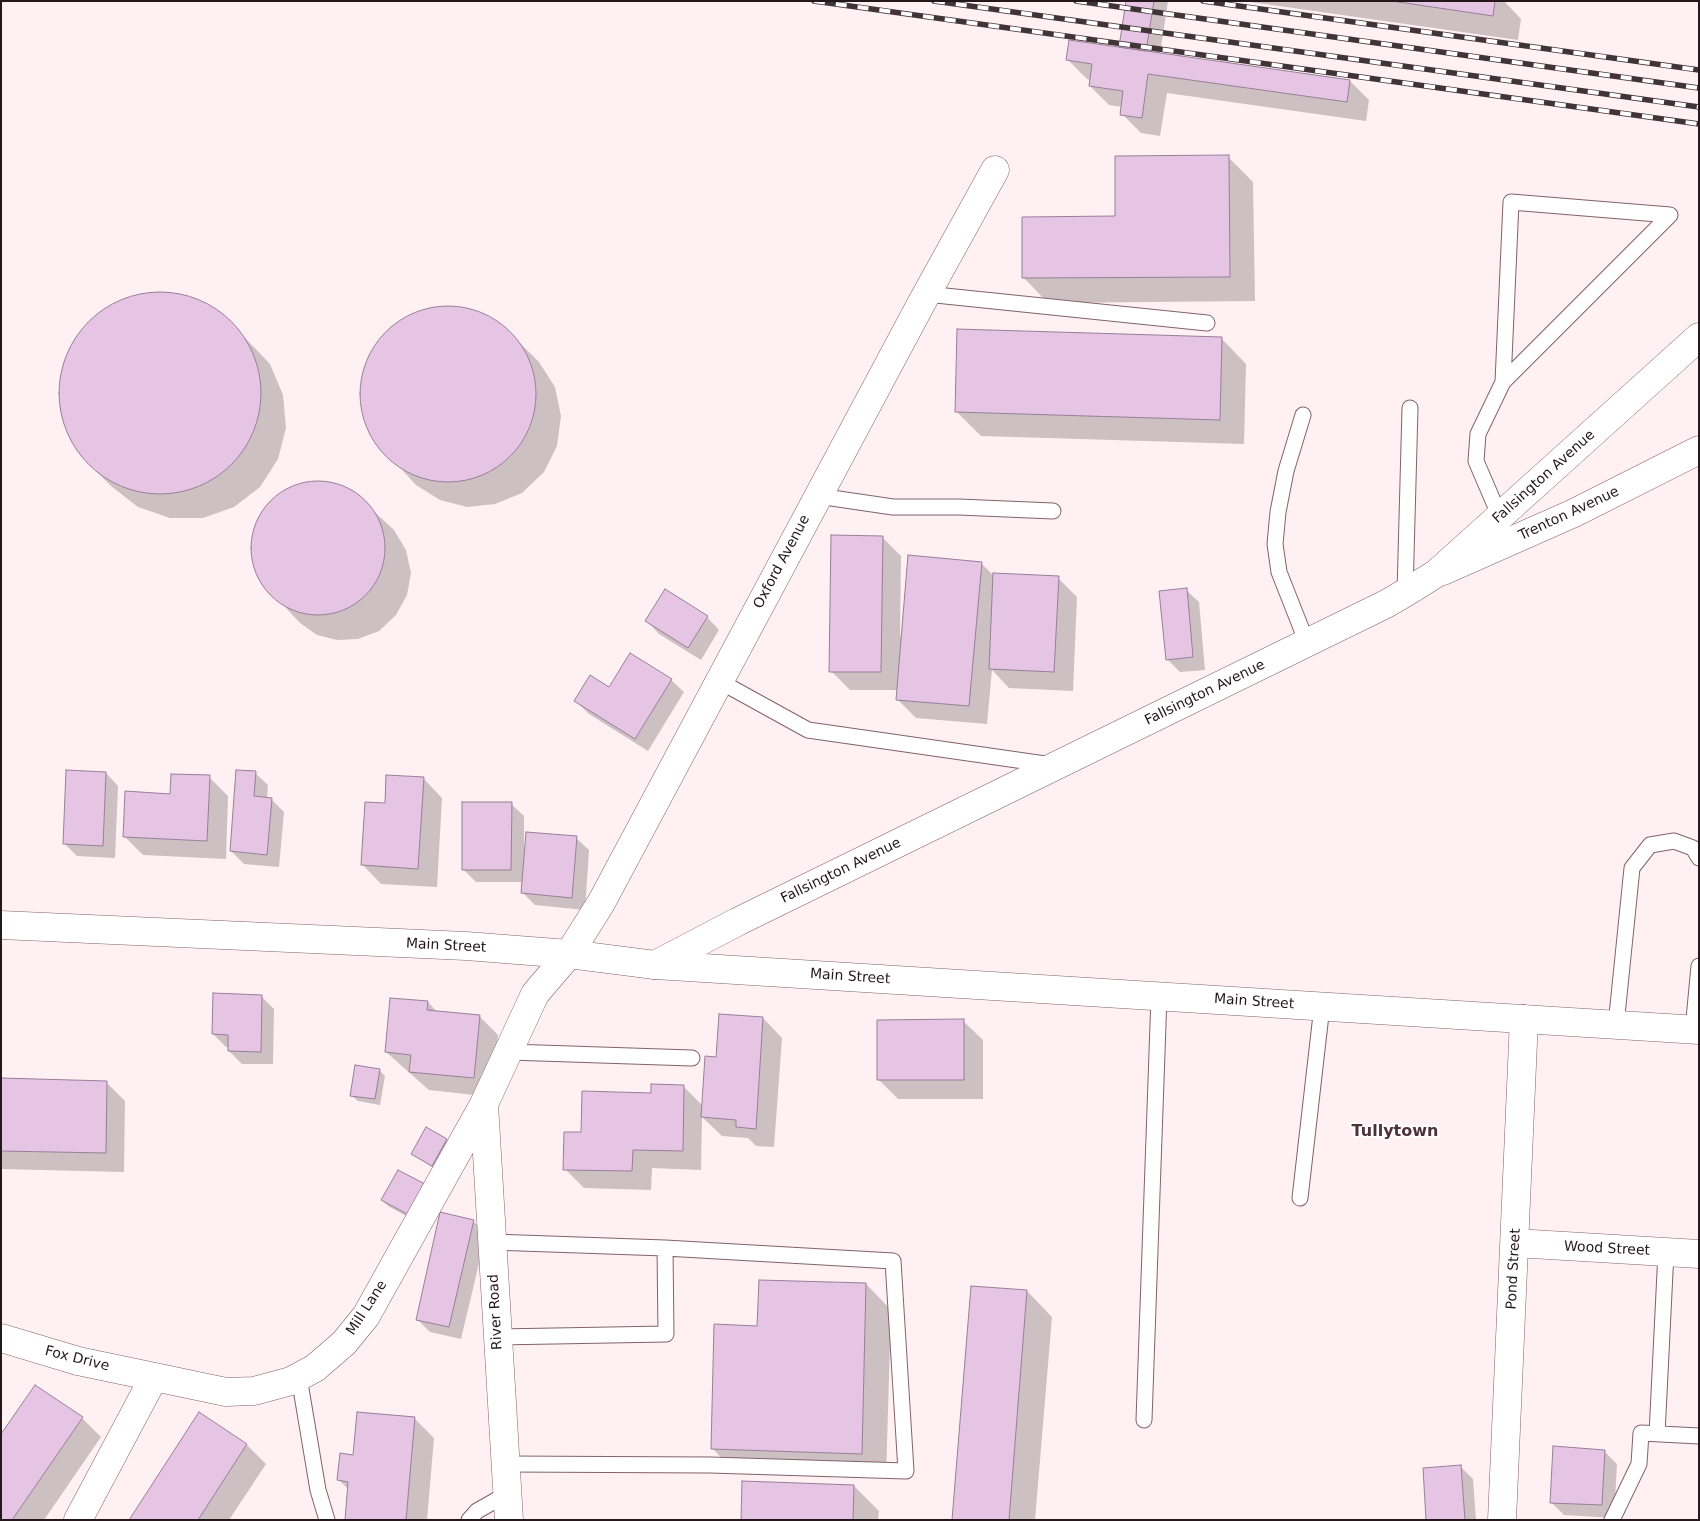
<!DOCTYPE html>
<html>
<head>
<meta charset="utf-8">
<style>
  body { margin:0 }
  #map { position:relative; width:1700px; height:1521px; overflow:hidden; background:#fff0f4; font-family:"DejaVu Sans",sans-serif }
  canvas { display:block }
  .frame { position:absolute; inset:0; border:2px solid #25181c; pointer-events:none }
</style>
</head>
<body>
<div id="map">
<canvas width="1700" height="1521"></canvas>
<div class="frame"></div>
</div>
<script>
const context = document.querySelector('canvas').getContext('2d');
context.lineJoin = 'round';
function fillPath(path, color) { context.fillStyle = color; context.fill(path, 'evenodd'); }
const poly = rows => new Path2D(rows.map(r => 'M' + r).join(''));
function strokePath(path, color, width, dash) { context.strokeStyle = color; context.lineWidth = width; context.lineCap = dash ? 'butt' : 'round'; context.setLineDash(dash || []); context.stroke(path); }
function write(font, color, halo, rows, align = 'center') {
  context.font = font + ' "DejaVu Sans",sans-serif'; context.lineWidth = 4; context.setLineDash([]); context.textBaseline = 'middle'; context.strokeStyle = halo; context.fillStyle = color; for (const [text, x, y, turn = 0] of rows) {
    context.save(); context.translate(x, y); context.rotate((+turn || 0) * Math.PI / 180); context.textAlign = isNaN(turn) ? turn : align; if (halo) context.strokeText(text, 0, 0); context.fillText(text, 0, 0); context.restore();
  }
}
const shadow = poly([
  [1127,1,1168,1,1160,54,1350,81,1369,100,1366,121,1167,93,1160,136,1141,133,1122,114,1123,107,1109,105,1090,86,1091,80,1087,79,1068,60,1123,49,1120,46],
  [1244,1,1504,1,1521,19,1518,40],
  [1228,157,1253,182,1255,301,1048,303,1023,277,1116,218],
  [161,292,194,298,222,314,270,364,283,395,286,428,278,459,260,487,234,507,203,518,170,518,138,507,111,486,86,461,68,432,60,400,63,367,77,337,99,312,129,297],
  [432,308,462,308,490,317,513,336,539,362,555,387,561,416,557,446,544,472,522,493,495,504,467,507,440,500,416,485,373,438,363,412,361,384,368,357,384,334,406,317],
  [1221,338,1246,364,1244,444,981,436,956,411],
  [306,483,329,483,351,490,394,530,406,550,411,573,407,595,396,615,379,631,358,639,337,640,317,635,300,623,261,581,253,561,252,540,258,520,270,502,286,490],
  [882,537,901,556,900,636,981,563,994,576,1058,578,1077,597,1073,691,1009,688,992,670,987,724,916,718,897,699,898,690,850,690,831,671],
  [1186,590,1199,602,1205,670,1180,672,1167,659],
  [707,617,719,630,701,660,659,634,647,621],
  [671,680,684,692,648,751,589,714,576,701,609,689],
  [106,773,118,786,115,858,77,856,64,843],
  [255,773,268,785,267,798,271,799,284,812,279,867,244,864,231,851],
  [209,777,228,796,226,859,143,855,124,836,172,795],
  [423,778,442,798,437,887,381,884,362,864,386,805],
  [511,804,524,816,524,851,576,838,589,850,585,910,535,905,523,893,523,882,476,882,463,869],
  [261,996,274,1009,273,1064,242,1064,229,1051,229,1047,226,1047,213,1034],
  [428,1002,438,1013,479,1016,498,1035,493,1097,429,1090,386,1052],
  [763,1018,782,1038,774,1147,756,1146,748,1138,722,1136,702,1117,701,1170,652,1168,651,1190,584,1188,565,1169,583,1133,652,1094,683,1086,703,1106,717,1058],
  [963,1021,983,1040,983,1099,898,1099,879,1080],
  [379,1070,385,1076,380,1105,358,1101,351,1095],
  [1,1080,106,1082,125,1101,124,1172,1,1169],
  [446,1140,452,1146,438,1171,412,1154],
  [398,1171,415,1221,388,1206,382,1200],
  [473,1221,486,1234,461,1339,430,1332,417,1319],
  [866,1284,891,1310,886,1478,737,1474,712,1448,758,1327],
  [1027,1291,1052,1317,1035,1520,953,1520],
  [82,1418,101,1437,44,1520,1,1520],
  [415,1419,434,1438,427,1520,346,1520,349,1490,339,1480],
  [246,1444,266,1464,229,1520,131,1520],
  [1604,1451,1617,1464,1614,1518,1564,1515,1551,1502],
  [1460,1466,1473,1479,1476,1520,1428,1520],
  [854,1486,879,1511,878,1520,742,1520]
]);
const building = poly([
  [1126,1,1154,1,1146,51,1119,47,1126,1],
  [1392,1,1495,1,1493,16,1392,1],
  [1069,40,1350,80,1347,102,1148,74,1142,118,1120,115,1123,91,1089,86,1092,64,1066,60,1069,40],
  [1229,155,1230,277,1022,278,1022,217,1115,216,1115,156,1229,155],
  '59 393a101 101 0 1 1 202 0a101 101 0 1 1-202 0Z',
  '360 394a88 88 0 1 1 176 0a88 88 0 1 1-176 0Z',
  [957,329,1222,337,1220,420,955,412,957,329],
  '251 548a67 67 0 1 1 134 0a67 67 0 1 1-134 0Z',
  [831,535,883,536,881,672,829,672,831,535],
  [908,555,982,562,969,706,896,700,908,555],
  [993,573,1059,576,1054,672,989,669,993,573],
  [1187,588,1193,657,1166,660,1159,591,1187,588],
  [665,589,708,616,688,648,645,621,665,589],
  [630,653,672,679,635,739,574,701,590,675,609,687,630,653],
  [66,770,106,772,103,846,63,844,66,770],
  [236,770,256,771,254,796,272,798,267,855,230,851,236,770],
  [171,774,210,775,207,841,123,837,125,791,170,794,171,774],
  [386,775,424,777,418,869,361,865,365,802,385,803,386,775],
  [462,802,512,802,511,870,462,870,462,802],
  [526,832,577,836,572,898,521,893,526,832],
  [213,993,262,995,261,1052,228,1051,228,1035,212,1034,213,993],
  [390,998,428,1001,427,1010,480,1015,474,1078,409,1072,411,1055,385,1052,390,998],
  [719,1014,763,1017,756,1129,736,1127,736,1120,701,1117,705,1056,716,1057,719,1014],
  [964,1019,964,1080,877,1080,877,1020,964,1019],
  [355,1065,380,1069,375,1099,350,1096,355,1065],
  [1,1078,107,1081,106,1153,1,1151,1,1078],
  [651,1084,684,1085,683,1151,633,1150,632,1171,563,1170,564,1132,581,1132,582,1091,651,1093,651,1084],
  [426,1127,447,1139,432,1166,411,1154,426,1127],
  [398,1170,425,1184,409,1215,381,1200,398,1170],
  [440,1212,474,1220,449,1327,416,1320,440,1212],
  [759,1280,866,1283,862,1454,711,1449,714,1324,757,1326,759,1280],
  [971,1286,1027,1290,1009,1520,952,1520,971,1286],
  [35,1385,83,1417,12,1520,1,1520,1,1434,35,1385],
  [199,1412,247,1444,198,1520,129,1520,199,1412],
  [357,1412,415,1417,406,1520,345,1520,348,1482,337,1480,340,1453,353,1455,357,1412],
  [1553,1446,1605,1450,1602,1505,1550,1503,1553,1446],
  [1461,1465,1465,1520,1426,1520,1423,1468,1461,1465],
  [742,1481,854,1485,853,1520,741,1520,742,1481]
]);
const service = poly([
  [926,294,1207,323],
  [1303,415,1286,471,1278,512,1275,544,1279,572,1307,643],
  [818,496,893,507,959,507,1053,511],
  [1500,517,1476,461,1478,434,1503,382,1511,202,1670,215,1503,382],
  [1405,593,1410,408],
  [719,681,808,730,1052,765],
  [1616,1025,1632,868,1650,845,1674,841,1693,848,1699,858],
  [1693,1030,1699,966],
  [509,1052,692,1058],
  [1300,1198,1322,1006],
  [492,1242,665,1248],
  [498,1337,666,1334,665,1248,893,1261,906,1471,710,1465,506,1464],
  [299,1377,318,1490,327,1520],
  [1144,1420,1159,996],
  [1657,1434,1666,1252],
  [469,1520,477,1511,507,1494],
  [1612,1520,1639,1464,1641,1433,1699,1436]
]);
const minor = poly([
  [1443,571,1574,513,1699,450],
  [484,1104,509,1520],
  [1515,1243,1699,1254],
  [1,1338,78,1361,226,1392,254,1391,291,1381,315,1368,344,1343,366,1316,484,1104,535,994,569,954,601,903,921,304,995,170],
  [78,1520,154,1377],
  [1502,1520,1524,1019]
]);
const tertiary = poly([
  [655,965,1699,1030]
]);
const secondary = poly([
  [1,925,466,946,569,954,655,965,737,922,1386,604,1405,593,1437,573,1699,337]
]);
const rail = poly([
  [814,1,1699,124],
  [934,1,1699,107],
  [1076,1,1699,88],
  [1203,1,1699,70]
]);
const streetNames = [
  ["Fallsington Avenue",1544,477,-42],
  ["Trenton Avenue",1569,514,-25],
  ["Oxford Avenue",782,562,-62],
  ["Fallsington Avenue",1205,693,-26],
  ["Fallsington Avenue",841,871,-26],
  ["Main Street",446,946,3],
  ["Main Street",850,977,4],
  ["Main Street",1254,1002,4],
  ["Wood Street",1607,1249,3],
  ["Pond Street",1514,1269,-87],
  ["Mill Lane",367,1308,-57],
  ["River Road",496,1312,-93],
  ["Fox Drive",77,1359,14]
];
const quarterNames = [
  ["Tullytown",1395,1132]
];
fillPath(shadow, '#0003');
fillPath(building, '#e5c5e3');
strokePath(building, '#977f96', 1);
strokePath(service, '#82626c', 17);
strokePath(minor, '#82626c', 29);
strokePath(tertiary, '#82626c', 29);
strokePath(secondary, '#82626c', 29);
strokePath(service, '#fff', 15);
strokePath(minor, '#fff', 28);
strokePath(tertiary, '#fff', 28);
strokePath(secondary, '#fff', 28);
strokePath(rail, '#413438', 5.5);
strokePath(rail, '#fff', 4, [11]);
write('14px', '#25181c', '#fff', streetNames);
write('bold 16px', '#4e313b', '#fff', quarterNames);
</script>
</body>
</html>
